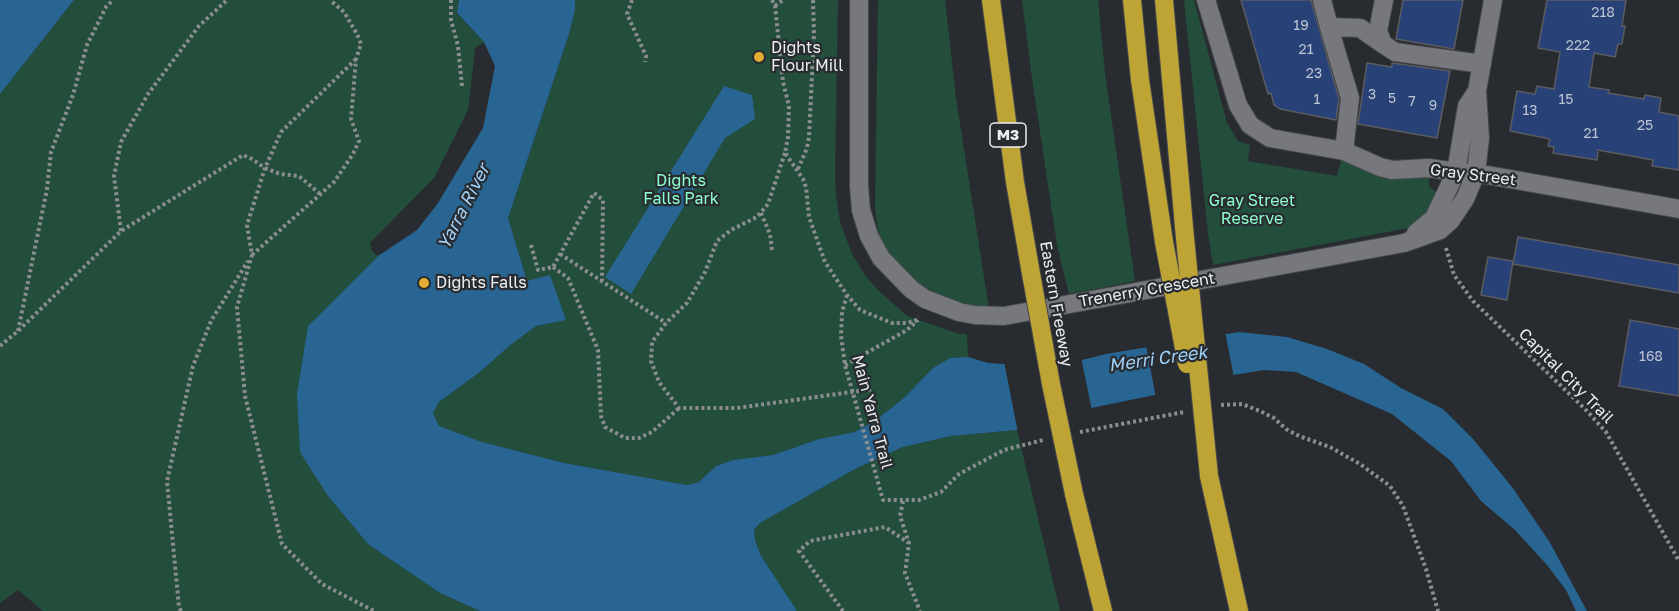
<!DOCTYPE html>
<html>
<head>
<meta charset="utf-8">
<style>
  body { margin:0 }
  canvas { display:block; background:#282b2f }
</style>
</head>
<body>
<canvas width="1679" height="611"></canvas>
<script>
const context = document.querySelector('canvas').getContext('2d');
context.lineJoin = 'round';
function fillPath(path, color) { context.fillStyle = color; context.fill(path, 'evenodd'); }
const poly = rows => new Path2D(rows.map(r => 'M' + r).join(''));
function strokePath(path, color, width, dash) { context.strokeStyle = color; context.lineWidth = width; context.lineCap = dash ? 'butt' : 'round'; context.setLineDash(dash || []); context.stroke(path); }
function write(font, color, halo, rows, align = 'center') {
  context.font = font + ' "Golos Text",sans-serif'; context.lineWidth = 4.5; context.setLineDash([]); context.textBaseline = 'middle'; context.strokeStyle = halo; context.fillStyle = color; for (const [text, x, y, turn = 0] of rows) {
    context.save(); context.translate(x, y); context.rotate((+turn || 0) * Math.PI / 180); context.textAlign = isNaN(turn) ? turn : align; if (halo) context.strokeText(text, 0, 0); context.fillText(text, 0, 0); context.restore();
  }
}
const green = poly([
  [74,0,459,0,457,14,484,42,475,48,468,110,434,178,370,243,372,251,378,256,308,326,328,496,368,544,440,593,480,611,43,611,18,590,0,603,0,94],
  [575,0,838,0,835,171,836,196,840,222,852,254,865,275,879,291,907,316,959,334,967,334,968,357,950,358,933,368,905,397,876,420,855,432,819,439,773,455,733,460,716,466,699,482,687,485,564,463,481,442,439,426,433,413,439,402,480,372,508,347,536,326,566,320,527,281,508,218,569,34,575,10],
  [878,0,945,0,956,98,989,309,964,306,939,297,920,285,897,266,879,238,875,208],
  [1022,0,1098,0,1105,74,1135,281,1069,294,1057,245,1032,78],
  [1184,0,1194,0,1227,123,1238,141,1250,145,1248,161,1337,176,1341,160,1389,175,1429,175,1429,186,1441,197,1414,227,1213,265,1208,234],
  [1017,430,1060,611,797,611,794,608,761,556,755,540,754,530,760,523,857,468,903,447,951,436]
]);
const water = poly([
  [0,0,74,0,0,94],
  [459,0,575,0,575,10,569,34,508,218,527,281,550,275,566,320,536,326,508,347,480,372,439,402,433,413,439,426,482,442,564,463,687,485,699,482,716,466,733,460,773,455,819,439,855,432,876,420,905,397,933,368,950,358,968,357,988,363,1004,364,1082,360,1106,354,1239,332,1287,337,1327,349,1364,364,1401,388,1443,409,1473,439,1512,487,1549,541,1587,611,1576,611,1566,590,1547,565,1515,530,1481,501,1451,461,1392,414,1296,372,1264,370,1233,375,1155,395,1091,408,1017,430,951,436,903,447,857,468,760,523,754,530,755,540,761,556,797,611,480,611,440,593,368,544,328,496,300,452,297,394,308,326,378,256,417,230,438,203,483,128,495,66,484,42,457,13],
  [724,86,752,95,755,119,725,138,631,294,605,277]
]);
const pier = poly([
  [1225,331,1234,378,1156,398,1146,345],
  [1081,357,1092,411,1018,433,1004,361]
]);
const building = poly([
  [1241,0,1311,0,1339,99,1336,120,1280,109,1274,105,1271,93,1268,94,1241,0],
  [1403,0,1463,0,1454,49,1396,39,1403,0],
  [1547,0,1626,0,1622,26,1625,26,1622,44,1618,44,1615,57,1594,53,1589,87,1609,90,1608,93,1644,99,1645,95,1661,98,1659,112,1679,116,1679,170,1652,166,1653,160,1598,150,1597,160,1553,153,1554,147,1548,146,1550,139,1510,131,1517,91,1535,94,1537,86,1554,89,1560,52,1538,48,1547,0],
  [1367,63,1392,67,1392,63,1450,71,1437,138,1358,124,1367,63],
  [1518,237,1679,265,1679,293,1513,264,1518,237],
  [1488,257,1513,261,1507,300,1481,295,1488,257],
  [1630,320,1679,329,1679,396,1619,386,1630,320]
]);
const path = poly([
  [451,0,451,20,458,46,462,86],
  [632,0,627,14,646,56,645,62],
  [772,0,775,6,783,82,789,106,788,137,785,153,803,179,806,187,809,217,825,262,847,295,860,310,892,323,906,323,915,321,919,317],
  [775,6,783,0],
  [785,153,768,204,757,217,731,230,717,241,705,272,687,303,666,323,652,342,651,361,659,382,679,408,737,408,873,389],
  [798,169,807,148,809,137,814,35,813,0],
  [320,194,299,176,280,174,265,168,281,132,355,60],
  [761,213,770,234,772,250],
  [121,231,114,176,121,142,148,94,199,26,227,0],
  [531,245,538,270,553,267,594,193,603,200,602,281],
  [1446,248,1454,275,1473,301,1585,409,1606,432,1679,561],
  [560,254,666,323],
  [252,255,334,182,353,154,359,141,351,119,356,59,361,44,357,34,344,12,330,0],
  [553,267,568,278,598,350,601,416,605,427,625,438,639,438,652,432,679,408],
  [847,295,842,312,841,336,845,365,883,500,919,500,941,492,959,474,1004,450,1043,440],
  [18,331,47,189,51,152,73,95,87,45,106,7,113,0],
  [0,346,18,331,121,231,243,155,252,159,265,168,247,225,252,255,237,307,245,396,282,544,322,584,374,611],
  [845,365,907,330,918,320],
  [1221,405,1242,404,1260,411,1274,418,1286,429,1299,436,1330,447,1360,464,1390,486,1403,506,1426,569,1438,611],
  [1080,432,1184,412],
  [903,501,900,516,909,543,905,573,920,611],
  [181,611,179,607,167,481,193,366,211,321,248,261],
  [843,611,799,551,810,541,885,527,909,543]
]);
const street = poly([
  [1206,0,1238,105,1250,125,1270,138,1344,151,1380,167,1392,170,1429,168,1456,172,1467,106,1477,91],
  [1322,0,1329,27,1360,28,1383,44],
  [1384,0,1378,31,1383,44,1395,52,1482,64],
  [1329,27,1350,98,1344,151],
  [1476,173,1480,138,1477,91,1493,0]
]);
const secondary = poly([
  [859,0,859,186,861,210,869,236,881,258,911,289,925,299,959,312,975,315,1004,316,1404,243,1440,230,1451,220,1465,199,1476,173],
  [1416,233,1434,218,1456,172,1476,173,1679,209]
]);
const highway = poly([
  [991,0,1015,182,1030,268],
  [1132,0,1140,80,1164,242],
  [1164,0,1185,238],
  [1209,476,1239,611],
  [1074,494,1103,611]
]);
const highwayBridge = poly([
  [1185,238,1209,476],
  [1164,242,1187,364],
  [1030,268,1051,384,1074,494]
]);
const markers = [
  [759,57,6,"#e4ae35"],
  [424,283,6,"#e4ae35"]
];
const numberNames = [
  ["218",1603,13],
  ["19",1301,26],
  ["222",1578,46],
  ["21",1306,50],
  ["23",1314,74],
  ["3",1372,95],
  ["5",1392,99],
  ["1",1317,100],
  ["15",1566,100],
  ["7",1412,102],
  ["9",1433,106],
  ["13",1530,111],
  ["25",1645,126],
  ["21",1591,134],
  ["168",1651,357]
];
const shields = [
  [1008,135,36]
];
const shieldNames = [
  ["M3",1008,135]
];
const poiNames = [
  ["Dights",771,48],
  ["Flour Mill",771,66],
  ["Dights Falls",436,283]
];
const streetNames = [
  ["Gray Street",1473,175,7],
  ["Trenerry Crescent",1147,290,-10],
  ["Eastern Freeway",1056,304,80],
  ["Capital City Trail",1566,376,45],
  ["Main Yarra Trail",872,412,75]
];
const parkNames = [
  ["Dights",681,181],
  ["Falls Park",681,199],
  ["Gray Street",1252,201],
  ["Reserve",1252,219]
];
const waterNames = [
  ["Yarra River",464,207,-63],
  ["Merri Creek",1158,359,-8]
];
fillPath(green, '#234e3c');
fillPath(water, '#286592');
fillPath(pier, '#282b2f');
fillPath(building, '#284176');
strokePath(building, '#5a5c61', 1.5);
strokePath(street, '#46484b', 20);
strokePath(secondary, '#46484b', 20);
strokePath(highway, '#46484b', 20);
strokePath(path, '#8b8d90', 4, [3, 3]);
strokePath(street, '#76787d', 18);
strokePath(secondary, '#76787d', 18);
strokePath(highway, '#bda434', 18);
strokePath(highwayBridge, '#46484b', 20, []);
strokePath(highwayBridge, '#bda434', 18);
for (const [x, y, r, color] of markers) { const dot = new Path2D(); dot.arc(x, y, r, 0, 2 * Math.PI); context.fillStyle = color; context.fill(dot); strokePath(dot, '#282b2f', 2); }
write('14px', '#bcc3d2', null, numberNames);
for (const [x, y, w] of shields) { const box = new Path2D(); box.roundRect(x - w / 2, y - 12, w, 24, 4.5); context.fillStyle = '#282b2f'; context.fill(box); strokePath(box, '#edeef1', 1.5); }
write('bold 15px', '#edeef1', null, shieldNames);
write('16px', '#edeef1', '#282b2f', poiNames, 'left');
write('16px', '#edeef1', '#282b2f', streetNames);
write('16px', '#8dfecd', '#282b2f', parkNames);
write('italic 18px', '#a0d0f8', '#282b2f', waterNames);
</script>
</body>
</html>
